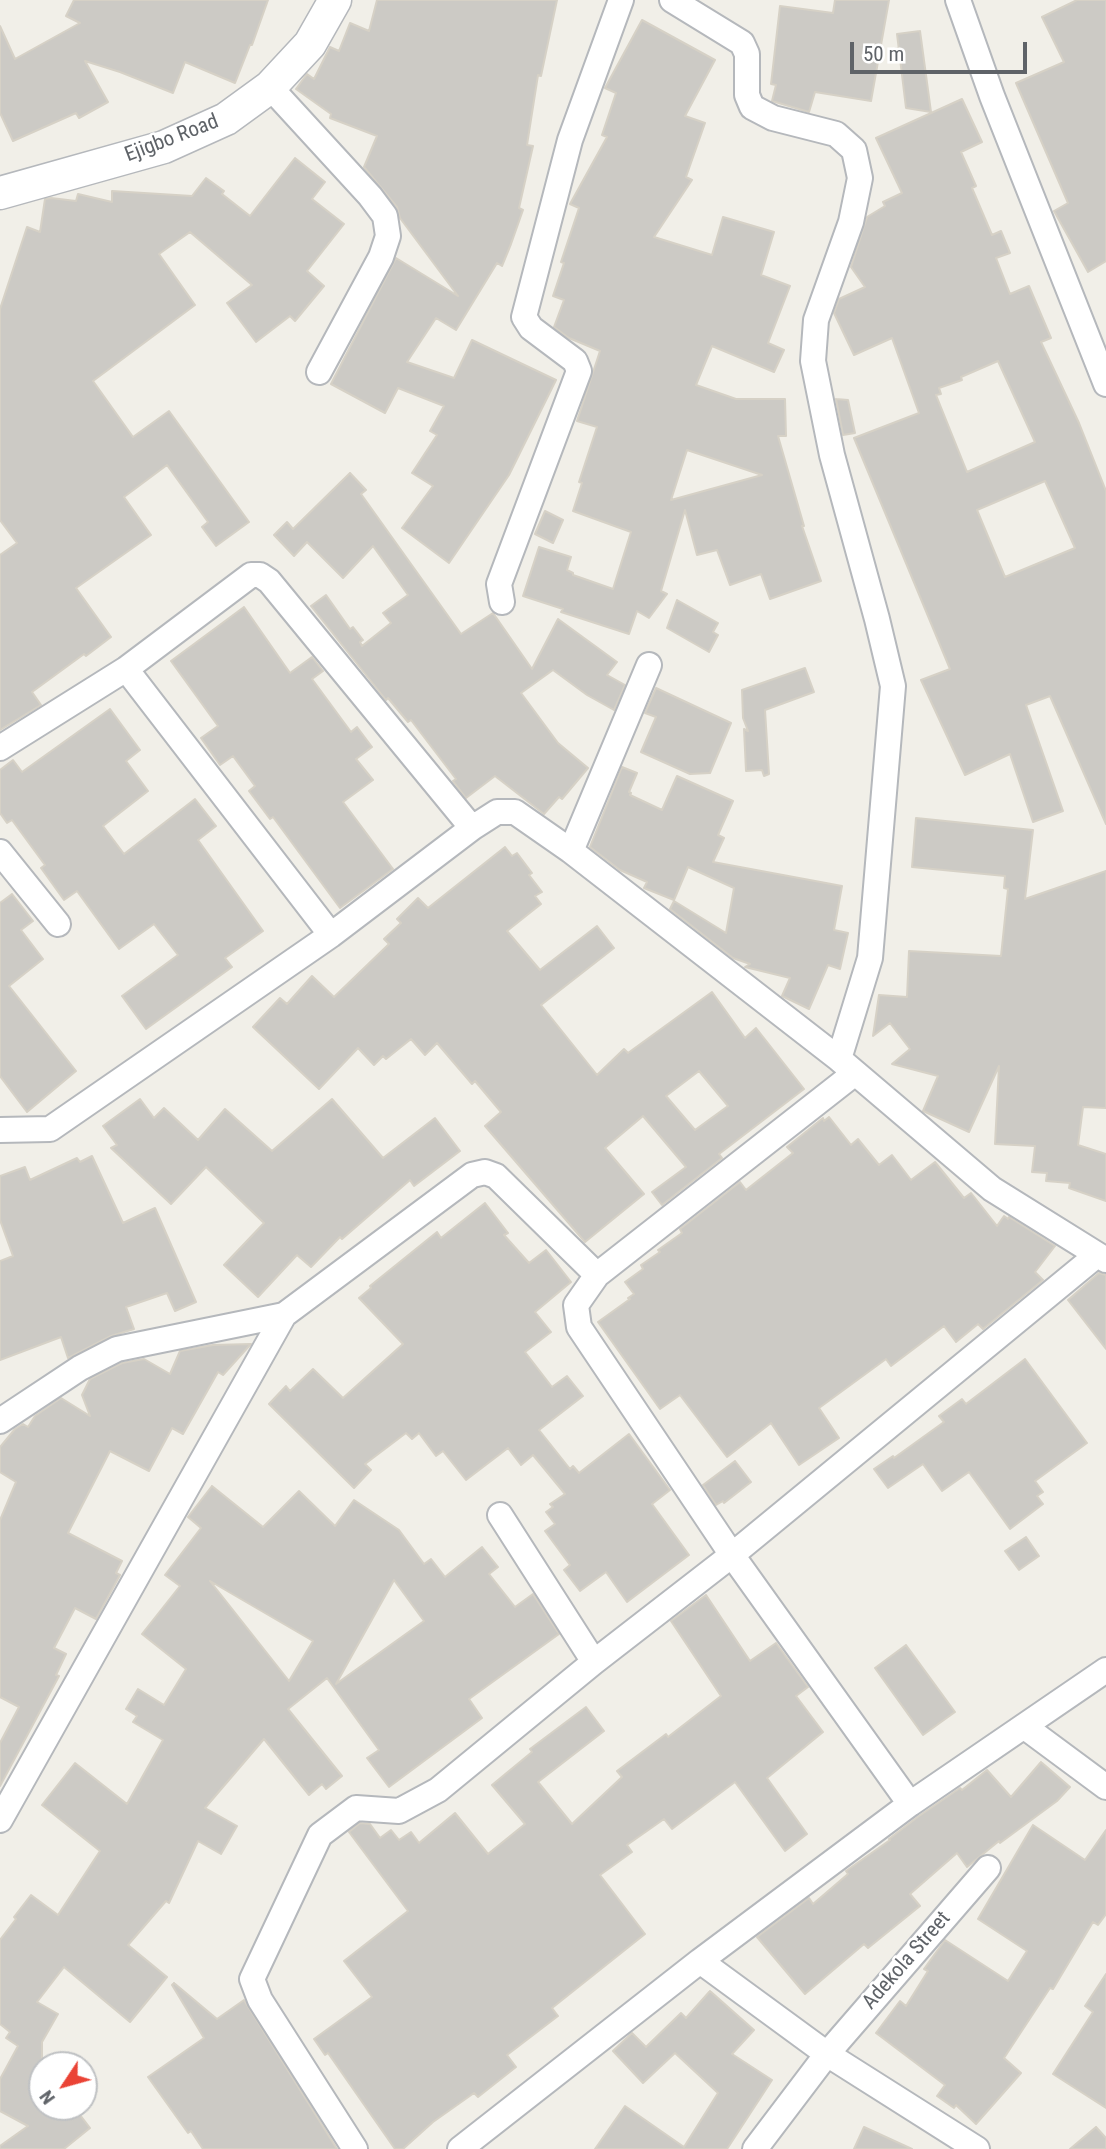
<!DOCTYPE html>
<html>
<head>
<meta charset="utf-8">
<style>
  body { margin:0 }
  #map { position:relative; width:1106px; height:2149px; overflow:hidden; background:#f1efe8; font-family:"Roboto Condensed",sans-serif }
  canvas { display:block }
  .north { position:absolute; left:28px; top:2051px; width:70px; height:70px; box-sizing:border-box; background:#fff; border:2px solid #bfc1c3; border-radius:50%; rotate:234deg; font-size:19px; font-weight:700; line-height:28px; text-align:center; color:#5f6368 }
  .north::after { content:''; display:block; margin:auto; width:24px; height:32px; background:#ea4335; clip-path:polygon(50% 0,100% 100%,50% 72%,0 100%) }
  .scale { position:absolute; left:850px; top:42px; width:177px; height:32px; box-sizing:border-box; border:4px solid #5f6368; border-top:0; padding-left:9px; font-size:21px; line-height:24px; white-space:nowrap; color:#5f6368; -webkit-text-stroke:5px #fff; paint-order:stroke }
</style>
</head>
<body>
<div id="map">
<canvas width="1106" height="2149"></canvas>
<div class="north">N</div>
<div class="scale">50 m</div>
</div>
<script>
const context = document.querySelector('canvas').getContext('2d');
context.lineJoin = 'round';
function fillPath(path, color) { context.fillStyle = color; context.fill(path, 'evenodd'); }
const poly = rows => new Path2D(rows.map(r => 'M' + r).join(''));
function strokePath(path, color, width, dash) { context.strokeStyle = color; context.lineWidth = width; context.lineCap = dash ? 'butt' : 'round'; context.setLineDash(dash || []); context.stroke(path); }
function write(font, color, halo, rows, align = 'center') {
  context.font = font + ' "Roboto Condensed",sans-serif'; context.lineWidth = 5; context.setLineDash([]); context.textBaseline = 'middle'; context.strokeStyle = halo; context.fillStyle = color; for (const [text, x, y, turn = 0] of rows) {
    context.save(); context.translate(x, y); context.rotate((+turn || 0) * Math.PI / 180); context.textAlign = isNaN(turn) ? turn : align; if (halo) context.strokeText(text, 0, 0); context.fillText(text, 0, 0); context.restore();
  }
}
const building = poly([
  [74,0,268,0,252,45,250,45,235,83,185,62,173,93,120,72,85,61,108,102,79,118,76,113,13,141,0,113,0,26,15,59,80,23,66,16,74,0],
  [377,0,557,0,541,76,538,75,527,145,533,146,519,208,523,210,511,244,502,266,497,263,456,330,436,318,407,362,454,378,472,340,556,380,509,475,449,563,402,528,433,486,412,473,437,435,430,431,444,406,398,388,385,413,331,384,396,258,458,296,400,218,397,207,364,167,377,136,330,118,331,114,296,89,307,74,314,79,330,47,339,51,350,23,369,31,377,0],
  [835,0,889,0,871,101,815,92,809,112,772,101,776,85,771,84,780,6,833,13,835,0],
  [1077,0,1106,0,1106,261,1088,272,1054,211,1068,203,1016,83,1064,62,1042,17,1077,0],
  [642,20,715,60,685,116,705,123,686,177,692,180,654,237,712,255,723,217,774,232,761,275,790,286,768,343,784,350,774,372,712,346,696,385,736,399,785,399,786,436,778,436,804,526,802,526,821,581,770,599,761,574,730,585,717,550,697,555,685,510,661,591,667,594,649,618,637,611,629,634,561,612,563,609,523,596,539,547,571,557,567,570,573,573,573,575,613,589,631,532,573,511,582,483,579,482,597,427,577,421,600,351,569,338,554,327,564,300,553,296,564,263,561,262,579,208,570,204,607,137,602,135,616,93,605,88,642,20],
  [687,450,762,475,671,500,687,450],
  [920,31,931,112,906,108,897,34,920,31],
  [962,99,982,142,961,152,976,186,972,188,992,235,1001,231,1010,253,996,258,1010,294,1029,286,1051,338,1041,342,1079,423,1106,491,1106,824,1050,696,1026,705,1063,811,1033,822,1010,754,965,775,921,680,950,669,854,438,919,413,892,338,854,355,834,313,839,299,865,287,851,267,867,217,885,206,883,202,902,193,876,138,962,99],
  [998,361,1035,442,967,472,936,395,941,394,939,388,962,380,961,377,998,361],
  [1045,481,1075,548,1005,577,977,510,1045,481],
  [295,158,325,182,312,199,344,224,307,271,324,286,295,321,290,316,256,342,227,303,252,285,190,232,159,254,195,305,93,381,133,437,169,411,249,522,216,546,202,527,208,522,167,465,124,497,151,535,76,588,111,637,86,656,84,654,32,692,41,705,0,730,0,555,17,543,0,520,0,309,27,227,40,232,45,199,51,198,76,201,78,194,112,202,112,191,192,196,206,178,224,191,222,194,250,216,295,158],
  [836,399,848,400,855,433,843,435,836,399],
  [350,473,366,490,361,494,461,634,493,613,532,669,558,619,617,662,607,675,625,685,614,710,587,695,553,670,521,693,558,743,588,768,562,799,559,797,544,814,495,776,466,798,453,781,456,779,411,720,408,722,388,698,386,700,311,606,326,595,350,629,353,627,363,640,360,642,362,646,391,623,383,613,408,595,373,546,343,578,307,542,294,556,274,535,287,522,293,529,350,473],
  [545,511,563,520,553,543,535,534,545,511],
  [677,600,718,623,713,632,718,635,709,652,667,628,677,600],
  [244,607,290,673,312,657,323,671,312,679,351,732,357,727,372,747,356,759,373,780,343,802,393,869,340,908,273,817,270,819,249,791,255,786,233,756,220,765,201,738,218,726,171,661,244,607],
  [805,668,814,692,765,710,769,774,764,776,762,770,746,771,744,729,748,731,743,718,742,690,805,668],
  [656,688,731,723,710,773,690,774,641,752,656,717,645,713,656,688],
  [110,709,140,750,126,761,148,791,103,826,124,854,195,799,216,826,198,840,263,931,225,958,232,967,146,1029,122,996,178,955,154,924,119,949,77,891,64,900,41,868,45,865,12,820,7,823,0,813,0,770,13,760,22,772,110,709],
  [622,767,637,773,629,792,631,793,630,795,662,810,677,776,733,801,718,835,724,838,713,862,842,886,834,930,848,933,840,969,828,965,809,1009,782,996,790,978,745,967,750,964,733,958,670,909,674,901,726,933,734,888,688,867,674,900,644,888,647,882,620,870,590,847,622,767],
  [916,818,1033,830,1025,899,1106,871,1106,1108,1083,1107,1078,1145,1106,1154,1106,1201,1069,1188,1070,1183,1046,1181,1047,1173,1032,1172,1035,1146,995,1144,999,1066,969,1132,923,1111,938,1076,892,1064,910,1049,890,1023,873,1036,879,995,907,997,909,951,1001,956,1008,889,1004,888,1005,876,912,867,916,818],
  [505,847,512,856,517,853,532,873,529,875,542,892,535,896,541,904,507,931,540,970,597,926,614,948,541,1005,597,1075,624,1049,628,1053,712,992,745,1038,756,1028,804,1089,719,1154,722,1158,662,1205,652,1192,686,1167,643,1116,605,1148,644,1194,585,1242,485,1126,501,1112,475,1081,472,1084,437,1043,425,1055,411,1039,386,1059,383,1056,374,1065,358,1048,319,1089,253,1027,280,998,287,1004,312,976,334,997,389,944,384,939,401,923,397,919,418,898,428,908,505,847],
  [699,1071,728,1106,695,1130,666,1096,699,1071],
  [12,894,33,921,21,930,43,959,9,986,76,1071,27,1112,0,1076,0,903,12,894],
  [140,1099,154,1118,164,1108,198,1140,225,1109,272,1151,332,1099,383,1158,435,1118,460,1151,414,1186,410,1180,342,1239,340,1237,311,1267,297,1255,258,1297,224,1265,264,1223,206,1167,171,1204,111,1148,117,1145,103,1126,140,1099],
  [829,1117,851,1145,858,1139,879,1165,892,1155,911,1180,935,1162,964,1198,971,1193,997,1226,1004,1216,1008,1219,1009,1217,1055,1246,1035,1272,1043,1280,983,1329,978,1324,956,1342,944,1326,891,1366,886,1359,819,1408,839,1438,799,1465,771,1423,727,1457,680,1395,660,1409,598,1322,630,1299,628,1298,634,1294,625,1282,643,1269,641,1265,660,1252,658,1250,682,1233,680,1229,740,1182,746,1190,793,1153,787,1147,823,1118,824,1121,829,1117],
  [92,1156,123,1223,155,1208,196,1302,175,1311,167,1293,126,1307,134,1329,111,1336,68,1358,61,1337,0,1360,0,1261,13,1256,0,1220,0,1176,25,1167,30,1180,77,1158,80,1162,92,1156],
  [485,1203,508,1233,504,1235,529,1263,546,1250,571,1282,535,1312,551,1332,525,1352,552,1387,567,1376,583,1396,539,1430,570,1469,573,1466,579,1473,629,1434,670,1490,652,1504,689,1555,627,1602,606,1572,580,1591,564,1570,570,1565,545,1531,555,1524,546,1512,553,1507,550,1504,565,1494,533,1455,521,1465,508,1448,466,1480,443,1451,436,1456,419,1433,412,1439,406,1433,365,1464,371,1470,354,1488,269,1404,286,1386,290,1391,313,1369,343,1398,403,1344,359,1298,371,1288,370,1286,437,1232,441,1238,485,1203],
  [1099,1273,1106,1275,1106,1349,1068,1300,1099,1273],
  [251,1344,223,1375,218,1372,183,1434,172,1428,149,1471,110,1451,68,1533,122,1561,116,1573,120,1575,96,1619,75,1608,54,1648,66,1654,56,1675,59,1676,0,1786,0,1743,19,1707,0,1697,0,1520,16,1482,0,1472,0,1447,15,1429,23,1424,28,1427,35,1416,61,1398,90,1416,82,1395,90,1379,122,1363,144,1359,170,1374,180,1351,213,1345,251,1344],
  [1025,1359,1087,1443,1035,1481,1043,1492,1037,1496,1043,1504,1010,1529,969,1472,942,1491,923,1464,888,1488,874,1469,893,1456,894,1458,944,1422,939,1416,962,1399,966,1404,1025,1359],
  [735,1461,751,1482,724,1503,723,1501,716,1505,703,1485,735,1461],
  [212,1486,263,1527,299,1491,335,1526,354,1500,399,1530,424,1564,431,1559,445,1577,482,1547,498,1567,489,1574,515,1607,533,1594,559,1634,469,1699,482,1718,389,1787,367,1758,379,1750,327,1678,288,1709,342,1776,326,1789,322,1784,309,1795,264,1739,205,1808,237,1826,221,1854,198,1841,169,1903,166,1901,128,1945,167,1977,130,2022,64,1967,37,2002,58,2014,42,2042,42,2107,74,2107,90,2128,64,2149,0,2149,0,2146,28,2126,0,2111,0,2079,18,2046,6,2038,10,2032,0,2024,0,1940,16,1919,14,1917,31,1895,58,1915,100,1851,42,1805,75,1763,127,1804,163,1740,133,1722,137,1716,126,1709,138,1689,164,1705,186,1669,142,1634,180,1586,165,1575,201,1528,188,1517,212,1486],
  [394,1580,424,1621,336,1684,394,1580],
  [210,1581,313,1641,289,1681,210,1581],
  [1026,1537,1039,1556,1019,1570,1005,1551,1026,1537],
  [706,1595,750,1661,776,1643,808,1687,796,1696,823,1732,767,1778,807,1834,785,1851,735,1782,672,1829,664,1819,627,1845,632,1852,600,1875,645,1934,552,2008,558,2016,507,2055,516,2067,478,2097,474,2093,433,2122,403,2149,395,2149,328,2053,325,2055,314,2039,372,1997,344,1961,408,1911,349,1832,360,1823,370,1824,380,1838,391,1830,399,1840,411,1832,419,1843,455,1813,488,1854,525,1824,492,1785,532,1752,530,1749,586,1707,604,1731,538,1782,572,1824,622,1777,617,1771,666,1734,668,1737,721,1696,671,1621,706,1595],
  [906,1645,955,1712,923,1735,875,1668,906,1645],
  [1041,1762,1070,1787,1057,1801,1000,1843,999,1841,967,1867,957,1853,910,1894,920,1906,868,1948,864,1944,805,1994,757,1937,809,1898,813,1904,848,1874,846,1871,890,1840,889,1839,919,1816,960,1788,962,1790,987,1770,1011,1797,1041,1762],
  [1033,1825,1085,1860,1106,1830,1106,1914,1098,1925,1093,1922,1053,1989,1050,1988,1004,2058,1021,2073,976,2124,956,2105,954,2108,937,2096,945,2085,876,2033,900,2001,906,2006,928,1971,924,1969,945,1940,1008,1981,1027,1951,978,1919,1033,1825],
  [1106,1974,1106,2108,1053,2074,1093,2012,1085,2006,1106,1974],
  [174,1983,217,2019,244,2000,337,2149,203,2149,191,2131,188,2133,148,2077,204,2038,172,1985,174,1983],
  [710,1991,754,2030,732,2054,772,2080,727,2149,595,2149,625,2106,684,2147,718,2093,675,2053,643,2083,613,2051,632,2033,646,2047,681,2013,686,2018,710,1991],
  [864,2127,912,2149,854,2149,864,2127],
  [1096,2127,1106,2138,1106,2149,1070,2149,1096,2127]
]);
const minor = poly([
  [672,0,742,43,747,54,747,95,752,107,773,118,836,134,854,150,860,178,851,222,816,320,813,361,832,455,877,619,893,686,870,958,839,1059],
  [958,0,992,96,1106,384],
  [270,87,370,196,385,216,388,236,381,257,319,372],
  [502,602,499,584,579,371,575,361,531,328,524,317,570,140,621,0],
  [126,669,331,935],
  [0,748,126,669,251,575,260,575,269,581,472,828],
  [571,851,649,665],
  [0,852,58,924],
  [855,1073,597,1275,576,1305,579,1327,732,1555,910,1804],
  [0,1130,50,1129,331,935,472,828,497,812,515,812,571,851,839,1059,992,1189,1106,1260],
  [0,1421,80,1368,117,1349,284,1315],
  [500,1515,594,1662],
  [1025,1727,1106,1787],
  [0,1820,284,1315,472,1175,485,1172,496,1176,597,1275],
  [700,1961,827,2054,977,2149],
  [355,2149,260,2000,252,1979,320,1835,356,1808,399,1811,438,1790,594,1662,732,1555,1097,1255],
  [460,2149,700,1961,910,1804,1106,1670],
  [755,2149,827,2054,988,1868]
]);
const tertiary = poly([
  [0,193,164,147,226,119,270,87,310,44,335,0]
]);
const streetNames = [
  ["Ejigbo Road",172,139,-21],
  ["Adekola Street",907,1961,-49]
];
fillPath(building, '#cccac5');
strokePath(building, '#d6d1c6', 2);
strokePath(minor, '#b5b8bc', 28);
strokePath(tertiary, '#b5b8bc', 35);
strokePath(minor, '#fff', 24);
strokePath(tertiary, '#fff', 32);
write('21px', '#5f6368', '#fff', streetNames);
</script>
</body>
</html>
